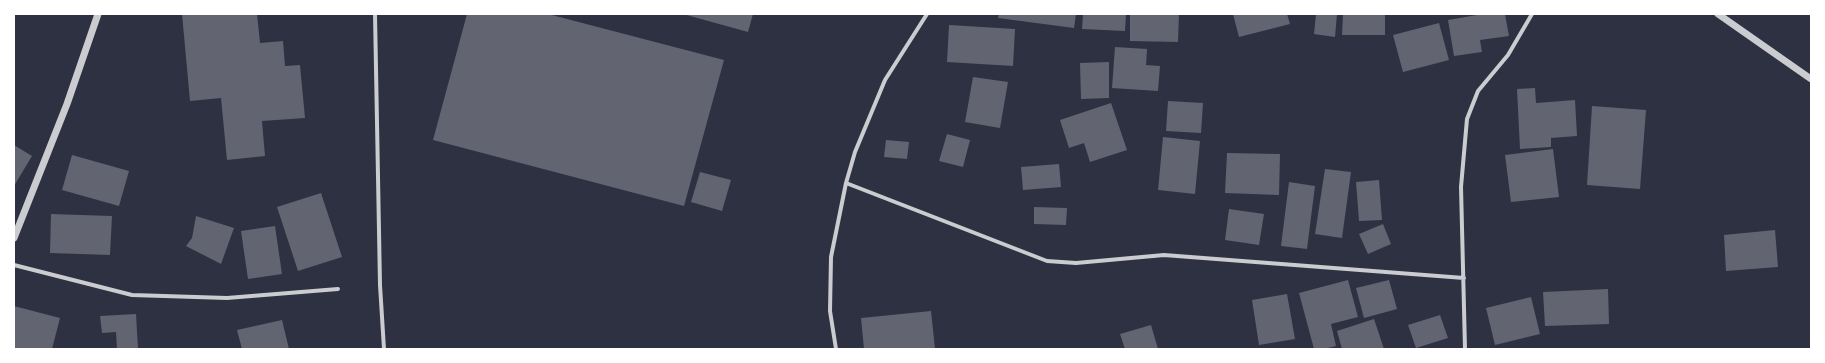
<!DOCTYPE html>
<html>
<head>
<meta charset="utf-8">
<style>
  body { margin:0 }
  #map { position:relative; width:1825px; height:363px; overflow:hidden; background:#2d3142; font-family:Roboto,sans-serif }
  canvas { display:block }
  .frame { position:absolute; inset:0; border:15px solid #fff; pointer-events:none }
</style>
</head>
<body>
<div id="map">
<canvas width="1825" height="363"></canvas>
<div class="frame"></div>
</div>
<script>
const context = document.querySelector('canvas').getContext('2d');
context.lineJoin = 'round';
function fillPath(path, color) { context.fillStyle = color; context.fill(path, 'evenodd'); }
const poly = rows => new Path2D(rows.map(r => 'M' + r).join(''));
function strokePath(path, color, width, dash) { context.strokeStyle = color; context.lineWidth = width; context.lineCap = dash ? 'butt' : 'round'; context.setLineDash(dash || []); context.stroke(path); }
const building = poly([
  [182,14,257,14,260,43,283,41,285,66,300,65,305,118,262,121,265,156,227,160,221,98,190,101],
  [467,14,548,14,724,60,684,206,433,140],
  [683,14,753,14,748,32],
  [999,14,1076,14,1074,28,998,18],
  [1083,14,1126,14,1125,31,1082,29],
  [1130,14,1179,14,1178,42,1130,41],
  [1233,14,1287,14,1290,24,1239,37],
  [1316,14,1337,14,1335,37,1314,34],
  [1343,14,1385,14,1385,35,1342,35],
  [1483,14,1505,14,1509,36,1480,40,1482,52,1454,56,1448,20],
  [1439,23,1449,60,1403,72,1393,35],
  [949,25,1015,29,1013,66,947,62],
  [1115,47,1147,49,1146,65,1160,66,1158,91,1112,88],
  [1109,62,1109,98,1081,99,1080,63],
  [973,77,1008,82,1000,128,965,122],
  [1535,88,1536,103,1575,100,1577,136,1551,138,1551,147,1520,149,1517,89],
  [1168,101,1203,103,1201,133,1166,131],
  [1111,103,1127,150,1090,162,1084,143,1069,148,1060,120],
  [1592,106,1646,110,1640,189,1587,185],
  [947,134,970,140,963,167,939,161],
  [1163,137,1200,141,1195,194,1158,190],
  [886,140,909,142,907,159,884,157],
  [14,145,32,156,14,186],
  [1553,149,1559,197,1511,202,1505,155],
  [1227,153,1280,154,1279,195,1225,193],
  [72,155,129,171,119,206,62,190],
  [1059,164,1061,187,1023,190,1021,167],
  [1325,169,1351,172,1342,238,1315,234],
  [700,172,731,180,722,211,691,202],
  [1379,180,1382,220,1359,221,1356,182],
  [1289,182,1315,186,1307,249,1281,246],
  [321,193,342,257,298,271,277,207],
  [1034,207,1067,208,1066,225,1034,224],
  [1229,209,1264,214,1259,245,1225,240],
  [51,214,112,216,110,255,50,253],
  [196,216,234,228,221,264,186,246,192,238],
  [1383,224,1391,244,1368,254,1359,234],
  [275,226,282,274,248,279,241,231],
  [1775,230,1778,267,1726,271,1724,235],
  [1348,280,1358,317,1331,324,1336,346,1324,349,1314,349,1299,293],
  [1389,280,1397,309,1364,318,1356,288],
  [1608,289,1609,324,1545,326,1543,292],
  [1287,294,1295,339,1259,345,1252,300],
  [1531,297,1540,334,1495,345,1486,308],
  [14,306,60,318,52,349,14,349],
  [931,311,935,349,864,349,861,318],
  [136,314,138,349,117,349,116,332,102,333,100,316],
  [1440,315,1448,338,1416,348,1408,325],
  [1374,319,1384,349,1342,349,1337,331],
  [282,320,289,349,242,349,237,330],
  [1151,325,1158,349,1125,349,1120,334]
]);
const minor = poly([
  [375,14,380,285,384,349],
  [846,183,1047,261,1076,263,1164,255,1464,278],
  [14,265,132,295,227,298,338,289],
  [836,349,830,311,831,257,846,183,855,152,885,80,927,14],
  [1465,349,1461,187,1467,119,1478,91,1508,55,1532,14]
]);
const tertiary = poly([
  [1718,14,1811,79],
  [14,238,67,104,98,14]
]);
fillPath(building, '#626471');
strokePath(minor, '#caccd0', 4);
strokePath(tertiary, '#caccd0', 7);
</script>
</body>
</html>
